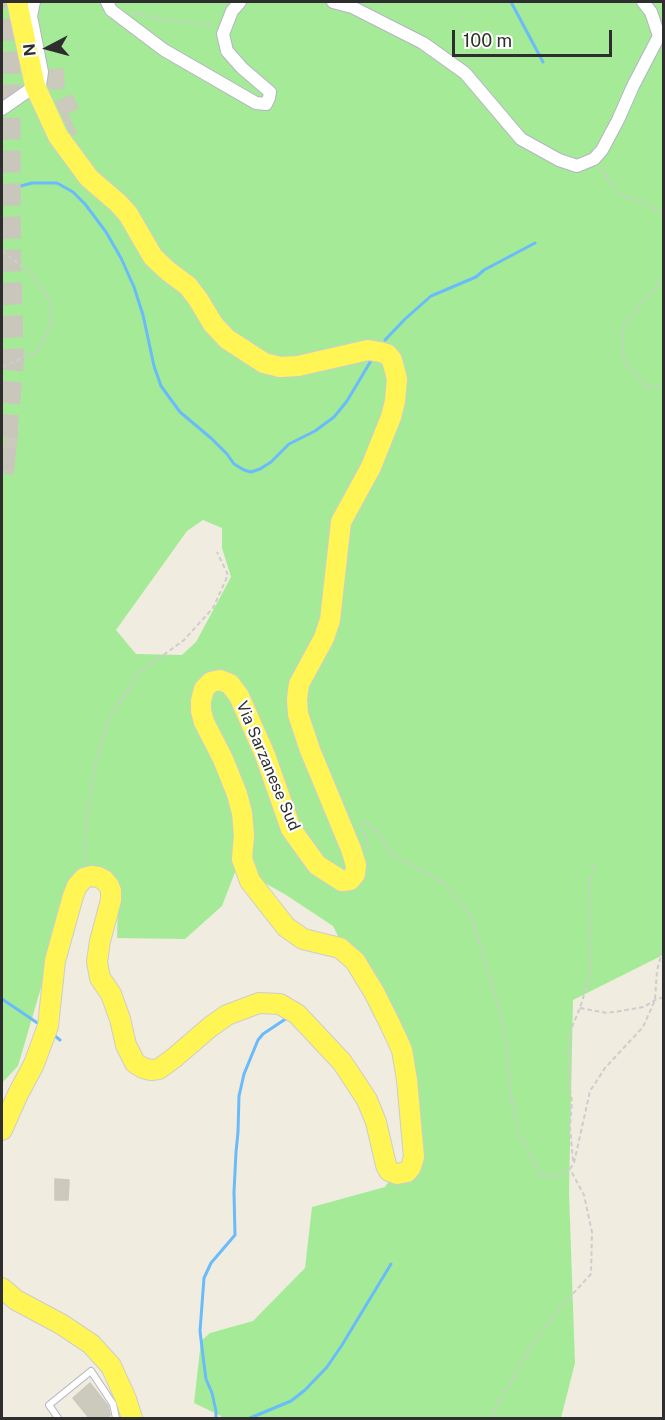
<!DOCTYPE html>
<html>
<head>
<meta charset="utf-8">
<style>
  body { margin:0 }
  #map { position:relative; width:665px; height:1420px; overflow:hidden; background:#f0ecdf; font-family:"Public Sans",sans-serif }
  canvas { display:block }
  .frame { position:absolute; inset:0; border:3px solid #2e2e2e; pointer-events:none }
  .north { position:absolute; left:18px; top:18px; width:60px; height:60px; -webkit-text-stroke:4px #fff; paint-order:stroke; rotate:264deg; font-size:16px; font-weight:700; line-height:24px; text-align:center; color:#2e2e2e }
  .north::after { content:''; display:block; margin:auto; width:21px; height:27px; background:#2e2e2e; clip-path:polygon(50% 0,100% 100%,50% 72%,0 100%) }
  .scale { position:absolute; left:452px; top:30px; width:160px; height:27px; box-sizing:border-box; border:3px solid #2e2e2e; border-top:0; padding-left:8px; font-size:18px; line-height:21px; white-space:nowrap; color:#2e2e2e; -webkit-text-stroke:4px #fff; paint-order:stroke }
</style>
</head>
<body>
<div id="map">
<canvas width="665" height="1420"></canvas>
<div class="frame"></div>
<div class="north">N</div>
<div class="scale">100 m</div>
</div>
<script>
const context = document.querySelector('canvas').getContext('2d');
context.lineJoin = 'round';
function fillPath(path, color) { context.fillStyle = color; context.fill(path, 'evenodd'); }
const poly = rows => new Path2D(rows.map(r => 'M' + r).join(''));
function strokePath(path, color, width, dash) { context.strokeStyle = color; context.lineWidth = width; context.lineCap = dash ? 'butt' : 'round'; context.setLineDash(dash || []); context.stroke(path); }
function write(font, color, halo, rows, align = 'center') {
  context.font = font + ' "Public Sans",sans-serif'; context.lineWidth = 4.5; context.setLineDash([]); context.textBaseline = 'middle'; context.strokeStyle = halo; context.fillStyle = color; for (const [text, x, y, turn = 0] of rows) {
    context.save(); context.translate(x, y); context.rotate((+turn || 0) * Math.PI / 180); context.textAlign = isNaN(turn) ? turn : align; if (halo) context.strokeText(text, 0, 0); context.fillText(text, 0, 0); context.restore();
  }
}
const green = poly([
  [2,2,663,2,663,955,573,1000,569,1193,575,1363,561,1418,221,1418,221,1416,194,1403,201,1341,210,1333,253,1321,305,1268,312,1207,385,1187,411,1149,402,1050,345,950,333,926,286,895,237,867,222,906,185,939,117,938,118,888,70,880,55,940,18,1066,2,1083],
  [203,520,222,528,222,548,231,577,196,642,182,655,136,654,116,630,187,531]
]);
const stream = poly([
  [511,2,543,62],
  [2,191,32,183,57,183,73,192,85,204,106,232,121,258,134,287,143,315,154,366,161,386,180,412,212,439,227,454,234,464,244,470,251,472,260,469,271,462,289,444,315,431,334,417,347,401,372,359],
  [385,340,405,319,431,296,476,277,484,270,535,243],
  [2,999,39,1024],
  [55,1036,60,1040],
  [216,1418,216,1411,212,1393,206,1379,204,1364,200,1331,204,1278,211,1263,235,1235,234,1192,236,1152,238,1132,239,1096,244,1074,258,1040,263,1034,287,1018],
  [250,1418,291,1401,305,1390,327,1367,342,1345,391,1264]
]);
const building = poly([
  [63,69,64,88,50,89,48,86,50,70,63,69],
  [72,95,78,108,67,113,76,133,72,135,56,102,72,95],
  [6,429,18,430,13,474,2,472,6,429],
  [55,1179,69,1180,68,1200,55,1200,55,1179],
  [90,1383,108,1406,110,1415,106,1419,90,1419,73,1398,90,1383]
]);
const motorwayTunnel = poly([
  [2,469,5,450,13,360,10,263,9,2]
]);
const path = poly([
  [133,13,166,20,209,25,213,28],
  [601,168,619,194,651,206,664,215],
  [2,251,31,274,50,299,51,324,38,351,2,367],
  [664,278,622,327,624,361,647,388,664,386],
  [368,850,367,838,361,826,362,823,365,821,379,834,392,855,445,884,469,912,491,980,507,1040,510,1093,519,1133,541,1176,557,1176,570,1169,574,1163,590,1091,605,1068,643,1027,655,1000,657,970,664,946],
  [85,863,86,819,95,766,107,722,139,673,184,640,213,608,228,575,217,552],
  [580,1008,607,1013,644,1007,655,1000,664,997],
  [573,1161,570,1127,572,1102,569,1083,569,1034,580,1008,590,975,589,885,595,863],
  [490,1418,530,1348,559,1309,591,1274,592,1232,584,1195,570,1169]
]);
const service = poly([
  [58,1418,49,1405,91,1371,113,1404,116,1418]
]);
const minor = poly([
  [107,2,111,10,164,50,256,103,266,104,269,98,270,92,242,68,227,51,223,34,232,11,240,2],
  [333,2,352,7,423,43,465,73,521,139,559,160,577,166,594,159,602,150,618,120,633,86,659,36,651,12,643,2],
  [2,109,35,86,40,86,42,72,31,16,34,2]
]);
const primary = poly([
  [2,1130,18,1094,34,1064,48,1026,55,961,73,896,77,886,84,878,91,876,98,877,104,880,109,886,111,891,111,900,100,941,97,962,100,978,111,994,120,1019,126,1045,135,1063,143,1068,151,1070,159,1069,174,1058,210,1027,227,1015,259,1003,280,1004,297,1014,342,1062,356,1083,367,1100,376,1122,386,1165,389,1171,397,1174,407,1172,411,1167,414,1157,407,1080,402,1050,390,1024,374,992,355,961,340,948,303,939,286,927,250,881,242,859,244,835,242,813,237,794,223,759,204,722,201,711,201,701,204,689,211,682,220,680,230,684,239,696,265,755,291,829,317,865,342,881,350,880,355,874,356,865,351,849,310,750,298,714,297,699,299,684,324,638,330,620,341,522,371,467,391,417,395,401,397,379,392,360,387,354,380,352,368,350,298,366,280,367,264,363,227,339,213,324,198,299,188,286,168,271,153,257,128,214,118,203,89,178,58,136,35,86,17,2],
  [2,1288,16,1300,61,1324,91,1344,111,1366,126,1399,132,1418]
]);
const streetNames = [
  ["Via Sarzanese Sud",268,766,67]
];
fillPath(green, '#a5eb97');
strokePath(stream, '#69bbfb', 3);
fillPath(building, '#cbcabd');
strokePath(building, '#ccc9b8', 1.5);
strokePath(motorwayTunnel, '#c9c6bc', 22, [22, 11]);
strokePath(service, '#b3b4c2', 8);
strokePath(minor, '#b3b4c2', 14);
strokePath(primary, '#cdcdcd', 22);
strokePath(path, '#cdcdcd', 2, [4.5, 3]);
strokePath(service, '#fff', 6);
strokePath(minor, '#fff', 12);
strokePath(primary, '#fff555', 20);
write('16px', '#2e2e2e', '#fff', streetNames);
</script>
</body>
</html>
